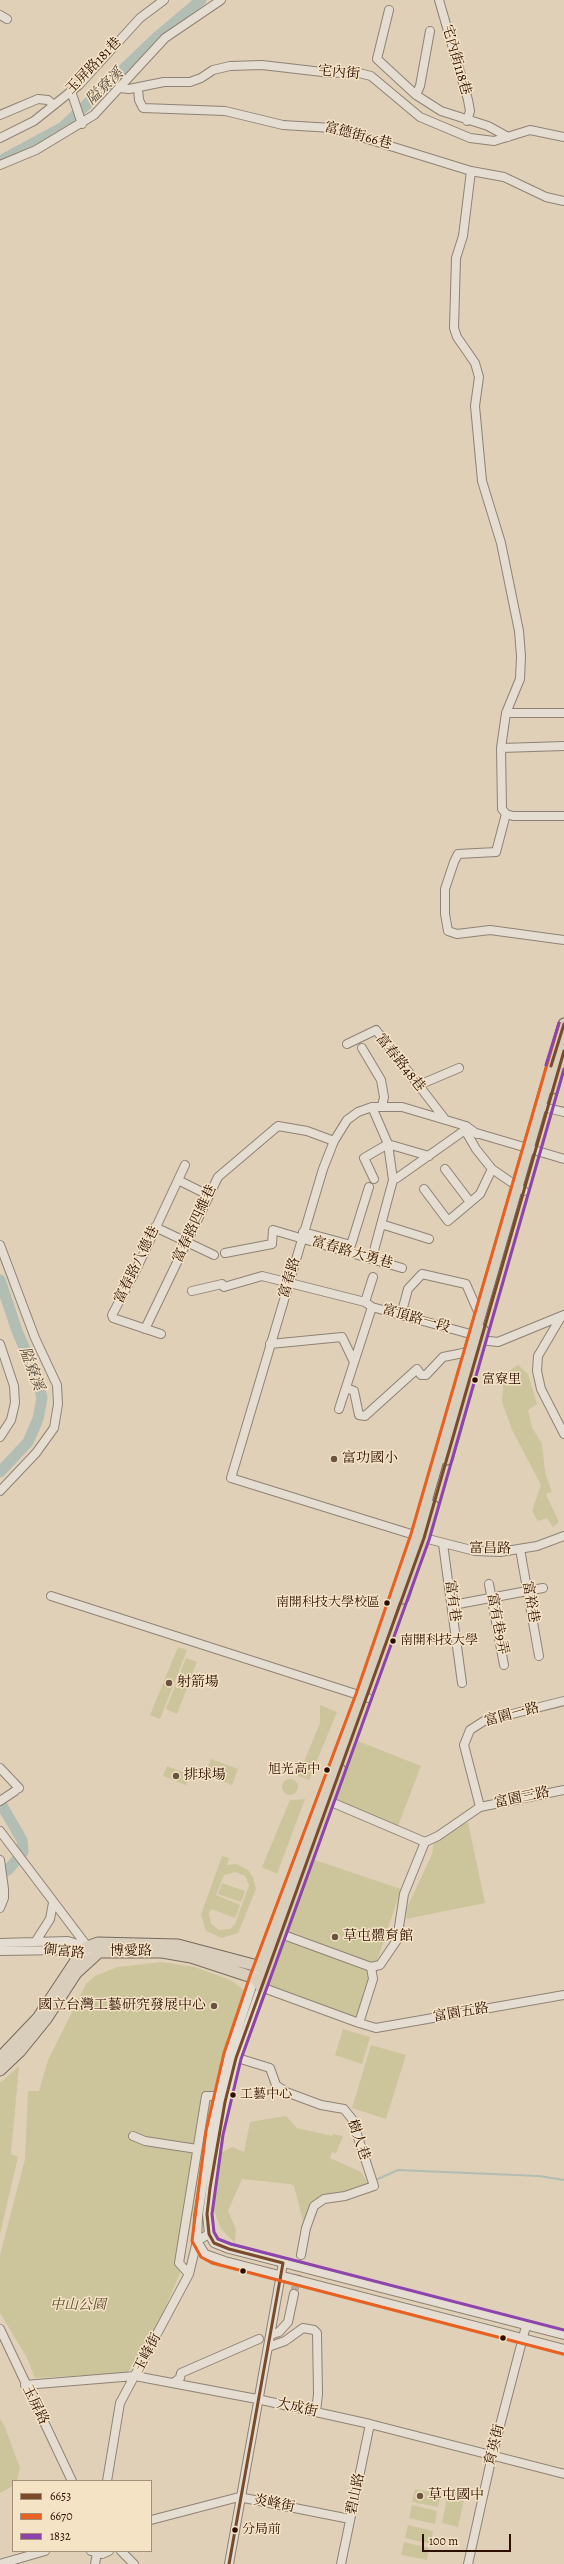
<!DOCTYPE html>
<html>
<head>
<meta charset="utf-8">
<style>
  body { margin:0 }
  #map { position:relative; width:564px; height:2564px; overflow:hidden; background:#e0d0b8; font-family:Alegreya,serif }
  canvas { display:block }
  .legend { position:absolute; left:12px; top:2480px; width:140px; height:72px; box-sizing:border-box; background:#f5e3c6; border:1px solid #a58e77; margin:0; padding:5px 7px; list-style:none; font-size:12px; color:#2d0f01 }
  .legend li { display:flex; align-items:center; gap:8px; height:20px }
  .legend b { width:20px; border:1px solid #a58e77 }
  .scale { position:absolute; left:422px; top:2534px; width:89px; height:18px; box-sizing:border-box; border:2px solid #2d0f01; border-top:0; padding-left:5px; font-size:12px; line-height:14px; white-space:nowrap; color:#2d0f01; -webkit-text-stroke:3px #f5e3c6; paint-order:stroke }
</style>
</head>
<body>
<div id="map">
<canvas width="564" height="2564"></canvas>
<ul class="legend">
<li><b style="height:5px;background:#7a4b2a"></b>6653</li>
<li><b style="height:5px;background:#e86120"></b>6670</li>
<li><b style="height:5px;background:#8e44ad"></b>1832</li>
</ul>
<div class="scale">100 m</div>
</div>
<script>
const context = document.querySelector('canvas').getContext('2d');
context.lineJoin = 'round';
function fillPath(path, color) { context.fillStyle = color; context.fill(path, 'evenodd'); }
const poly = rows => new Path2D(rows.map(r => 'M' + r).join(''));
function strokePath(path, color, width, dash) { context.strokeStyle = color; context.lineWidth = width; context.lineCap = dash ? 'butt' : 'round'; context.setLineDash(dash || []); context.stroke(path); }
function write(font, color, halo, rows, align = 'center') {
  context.font = font + ' Alegreya,"Noto Serif TC",serif'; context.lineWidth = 3; context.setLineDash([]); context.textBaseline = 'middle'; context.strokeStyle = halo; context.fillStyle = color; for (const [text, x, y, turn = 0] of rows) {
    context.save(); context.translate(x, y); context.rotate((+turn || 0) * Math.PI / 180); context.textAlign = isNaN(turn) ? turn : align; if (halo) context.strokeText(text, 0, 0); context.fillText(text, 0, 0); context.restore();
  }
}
const green = poly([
  [518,1365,528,1374,537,1404,528,1410,532,1427,542,1444,545,1472,552,1492,546,1494,559,1522,553,1527,547,1518,538,1521,532,1511,541,1485,512,1430,502,1402,504,1374],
  [178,1647,187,1650,160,1719,150,1715],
  [186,1658,197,1662,177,1714,166,1709],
  [320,1705,337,1712,309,1780,298,1776,320,1723],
  [358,1741,421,1766,398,1826,335,1801],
  [211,1759,238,1769,232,1785,205,1774],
  [167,1766,190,1775,186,1785,163,1776],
  '282 1787a8 8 0 1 1 16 0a8 8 0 1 1-16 0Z',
  [305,1799,277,1874,262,1867,290,1800],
  [468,1822,485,1903,406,1919,407,1908,432,1854,434,1842],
  [222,1856,229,1858,227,1865,237,1864,248,1870,253,1877,256,1889,238,1933,222,1938,206,1931,201,1915],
  [236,1872,245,1876,249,1885,235,1924,230,1929,219,1930,211,1924,209,1914,211,1909,235,1918,240,1905,216,1895,224,1875],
  [312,1859,401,1889,358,2018,267,1985],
  [222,1883,245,1891,241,1902,218,1894],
  [162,1962,195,1967,230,1980,244,1990,217,2079,183,2266,161,2318,145,2348,127,2373,35,2378,27,2358,0,2313,0,2255,25,2159,28,2091,39,2091,48,2060,86,1984,95,1976,117,1967],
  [343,2029,370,2037,362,2064,335,2055],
  [371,2045,406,2055,386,2119,352,2108],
  [19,2066,11,2154,18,2157,0,2234,0,2083],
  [286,2116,297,2128,332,2136,333,2134,343,2136,336,2153,332,2152,330,2158,361,2172,369,2185,317,2204,305,2229,294,2186,290,2184,242,2179,228,2211,236,2229,235,2243,221,2229,213,2208,222,2152,232,2147,244,2152,250,2122],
  [0,2419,5,2427,20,2468,17,2481,13,2481,13,2486,0,2493],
  [415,2489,441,2494,438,2507,412,2502],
  [448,2493,465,2496,458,2527,442,2523],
  [412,2505,437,2511,435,2524,409,2518],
  [408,2525,433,2531,431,2544,405,2538],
  [404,2542,429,2548,427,2560,401,2555]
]);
const stream = poly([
  [378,2179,398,2170,539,2176,564,2180]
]);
const river = poly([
  [0,161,63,127,156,38,201,0],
  [0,1280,17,1331,37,1377,42,1398,38,1419,28,1442,0,1472],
  [0,1802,22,1840,23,1852,8,1870,0,1873]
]);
const minorTunnel = poly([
  [294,2294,301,2255]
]);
const minor = poly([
  [439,0,468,100,470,111,467,121],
  [389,10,377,59,416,95,441,111,488,126,508,137],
  [0,15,7,19],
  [120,88,129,89,164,82,190,82,201,78,213,70,230,66,262,65,331,73,355,72,371,76,420,117,470,138,494,141,530,130,564,137],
  [138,88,139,100,143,108,225,111,283,125,332,128,471,171,504,177,546,197,564,201],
  [71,91,82,124],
  [416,95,420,86,430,31],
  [0,115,38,99,48,100,54,105],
  [0,138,34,121,79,85,140,18,164,0],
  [0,165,36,150,94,115,165,38,221,0],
  [471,171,463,236,456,258,454,328,457,337,475,363,479,377,475,406,482,481,501,543,519,631,521,656,520,679,506,713,501,748,502,809,506,814,513,816,564,816],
  [506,713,564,713],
  [501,748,564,746],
  [506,814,496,852,458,854,454,862,445,889,445,914,448,931,457,934,490,930,564,940],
  [347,1044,376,1030,444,1118],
  [362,1048,381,1080,384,1097,382,1106],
  [419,1085,459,1068],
  [547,1108,564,1112],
  [473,1132,564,1159],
  [477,1134,466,1126,402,1107,372,1107,358,1112,347,1120,334,1141,323,1169,231,1478,424,1538,475,1551,500,1552,537,1546,564,1536],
  [391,1145,429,1156],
  [445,1169,470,1202],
  [397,1178,465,1130,476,1149,492,1169,524,1191],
  [374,1179,364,1158,388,1144],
  [178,1180,208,1195],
  [424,1189,448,1221,480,1194,492,1169],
  [381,1224,429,1239],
  [155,1227,214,1255],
  [303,1232,351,1245,369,1187],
  [0,1245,35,1338,57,1385,58,1404,54,1428,36,1453,0,1491],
  [225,1253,272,1244,273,1230,402,1268],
  [372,1258,393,1180,388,1144,372,1107],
  [192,1291,222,1284,224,1287,262,1276,365,1302,372,1307,474,1335,480,1340,498,1342,564,1315],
  [365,1302,373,1277],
  [401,1315,408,1289,422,1274,466,1284,480,1316],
  [561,1317,538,1356,537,1371,541,1389,564,1434],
  [145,1329,218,1177,278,1126,307,1131,334,1141],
  [161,1334,113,1318,112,1315,136,1270,185,1165],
  [0,1344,14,1386,15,1403,11,1420,0,1437],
  [270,1344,342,1337,354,1362],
  [346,1388,354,1391,359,1415,365,1416,417,1369,421,1375,426,1375,443,1357,468,1352],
  [339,1409,372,1307],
  [443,1544,462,1683],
  [520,1549,539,1656],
  [489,1584,504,1665],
  [51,1596,368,1698],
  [453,1605,543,1588],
  [0,1768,19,1788],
  [324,1799,425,1842],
  [0,1801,15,1791],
  [480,1807,464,1745,470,1730,484,1721,564,1701],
  [0,1831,90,1950],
  [0,1860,4,1889,4,1898,0,1908],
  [281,1934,371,1967,373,1979,359,2023,261,1987,236,2058,218,2134,207,2214,209,2234,214,2243,229,2249,564,2335],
  [36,1941,50,1919,53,1903],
  [0,1943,68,1941,87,1947],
  [0,1951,65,1950,85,1953],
  [371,1967,380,1965,397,1940,404,1894,425,1842,438,1836,480,1807,564,1790],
  [256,1974,229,2055,211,2132,198,2216,197,2241,205,2254,225,2261,564,2349],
  [359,2023,376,2028,564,1995],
  [231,2056,270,2068,276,2085,286,2092,321,2105,344,2109,352,2119,374,2186,345,2196,324,2199,314,2206,306,2228,301,2255],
  [133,2136,145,2141,197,2149],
  [189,2274,179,2263,206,2096,223,2096],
  [0,2329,72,2481],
  [270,2335,279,2332,288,2322,294,2294],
  [268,2347,285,2341,303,2328,314,2330,317,2333,318,2394,316,2412],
  [173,2383,180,2378,181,2373,259,2339],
  [25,2385,135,2376,257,2399,370,2424,564,2474],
  [107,2481,120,2403,189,2274,197,2241,209,2234],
  [151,2520,239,2497,350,2519],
  [91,2551,102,2554,109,2551],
  [121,2551,134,2564],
  [0,2564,45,2551],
  [95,2564,97,2553],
  [229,2564,283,2263],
  [341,2564,370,2424],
  [468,2564,492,2456,526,2326]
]);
const major = poly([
  [553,1088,564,1051],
  [447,1459,483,1331],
  [403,1598,433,1506],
  [259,1967,361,1696,416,1536,564,1024],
  [261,1987,340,1770],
  [0,2058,38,2018,81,1953,87,1947,98,1943,178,1945,265,1968],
  [0,2070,20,2051,46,2019,76,1973,99,1952,162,1952,191,1957,255,1978,261,1987]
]);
const bus1 = poly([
  [551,1066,564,1024],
  [229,2564,283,2263,229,2249,214,2243,209,2234,207,2214,210,2188,225,2102,236,2058,424,1538,564,1051]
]);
const bus2 = poly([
  [559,1023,411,1534,356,1694,250,1976,224,2053,206,2131,192,2241,201,2257,212,2263,563,2354]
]);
const bus3 = poly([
  [546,1065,559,1023],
  [564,1069,429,1540,241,2059,223,2135,212,2214,214,2232,218,2239,231,2244,564,2330]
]);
const markers = [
  [475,1380,3.5,"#2d0f01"],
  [334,1459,4,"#6c5341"],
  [387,1603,3.5,"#2d0f01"],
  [393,1641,3.5,"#2d0f01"],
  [169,1683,4,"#6c5341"],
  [327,1770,3.5,"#2d0f01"],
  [176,1776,4,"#6c5341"],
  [335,1937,4,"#6c5341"],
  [214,2006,4,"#6c5341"],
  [233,2095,3.5,"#2d0f01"],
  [243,2271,3.5,"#2d0f01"],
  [503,2338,3.5,"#2d0f01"],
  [420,2496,4,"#6c5341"],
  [235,2530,3.5,"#2d0f01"]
];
const busNames = [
  ["富寮里",482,1380],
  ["南開科技大學校區",380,1603,"right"],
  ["南開科技大學",400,1641],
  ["旭光高中",320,1770,"right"],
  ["工藝中心",240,2095],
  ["分局前",242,2530]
];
const streetNames = [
  ["宅內街118巷",456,60,74],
  ["玉屏路181巷",94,66,-46],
  ["宅內街",339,73,5],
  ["富德街66巷",358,136,15],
  ["富春路48巷",400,1063,51],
  ["富春路四維巷",195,1224,-65],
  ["富春路大勇巷",352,1253,16],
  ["富春路八德巷",137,1265,-64],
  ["富春路",290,1278,-73],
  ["富頂路一段",416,1319,16],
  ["富昌路",490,1549,1],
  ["富有巷",452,1601,82],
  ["富裕巷",530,1602,80],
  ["富有巷9弄",497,1624,79],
  ["富園一路",512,1715,-15],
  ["富園三路",522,1798,-12],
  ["御富路",64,1952,6],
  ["博愛路",131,1952],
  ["富園五路",461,2013,-10],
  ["樹人巷",358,2140,71],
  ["玉峰街",148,2353,-62],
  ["玉屏路",35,2405,64],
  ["大成街",297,2408,13],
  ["育英街",495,2445,-76],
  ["碧山路",356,2494,-78],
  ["炎峰街",274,2504,11]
];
const poiNames = [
  ["富功國小",342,1459],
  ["射箭場",177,1683],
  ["排球場",184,1776],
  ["草屯體育館",343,1937],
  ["國立台灣工藝研究發展中心",206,2006,"right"],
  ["草屯國中",428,2496]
];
const parkNames = [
  ["中山公園",78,2306]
];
const waterNames = [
  ["隘寮溪",105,87,-44],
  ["隘寮溪",31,1369,70]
];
fillPath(green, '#ccc59c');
strokePath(stream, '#b2bdb4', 2);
strokePath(river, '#b2bdb4', 11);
strokePath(minorTunnel, '#bca993', 8, [8, 4]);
strokePath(minor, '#8f8274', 10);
strokePath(major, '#76695b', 13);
strokePath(minor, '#e5ddd1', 8);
strokePath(major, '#d9cdbc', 11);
strokePath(bus1, '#7a4b2a', 3);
strokePath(bus2, '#e86120', 3);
strokePath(bus3, '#8e44ad', 3);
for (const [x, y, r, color] of markers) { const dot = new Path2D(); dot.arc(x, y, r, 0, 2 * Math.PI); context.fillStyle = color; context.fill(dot); strokePath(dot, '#f5e3c6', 1.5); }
write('13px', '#2d0f01', '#f5e3c6', busNames, 'left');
write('14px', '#2d0f01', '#f5e3c6', streetNames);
write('14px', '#2d0f01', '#f5e3c6', poiNames, 'left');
write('italic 14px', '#5f4c30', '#f5e3c6', parkNames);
write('italic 15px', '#55493f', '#f5e3c6', waterNames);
</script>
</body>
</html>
